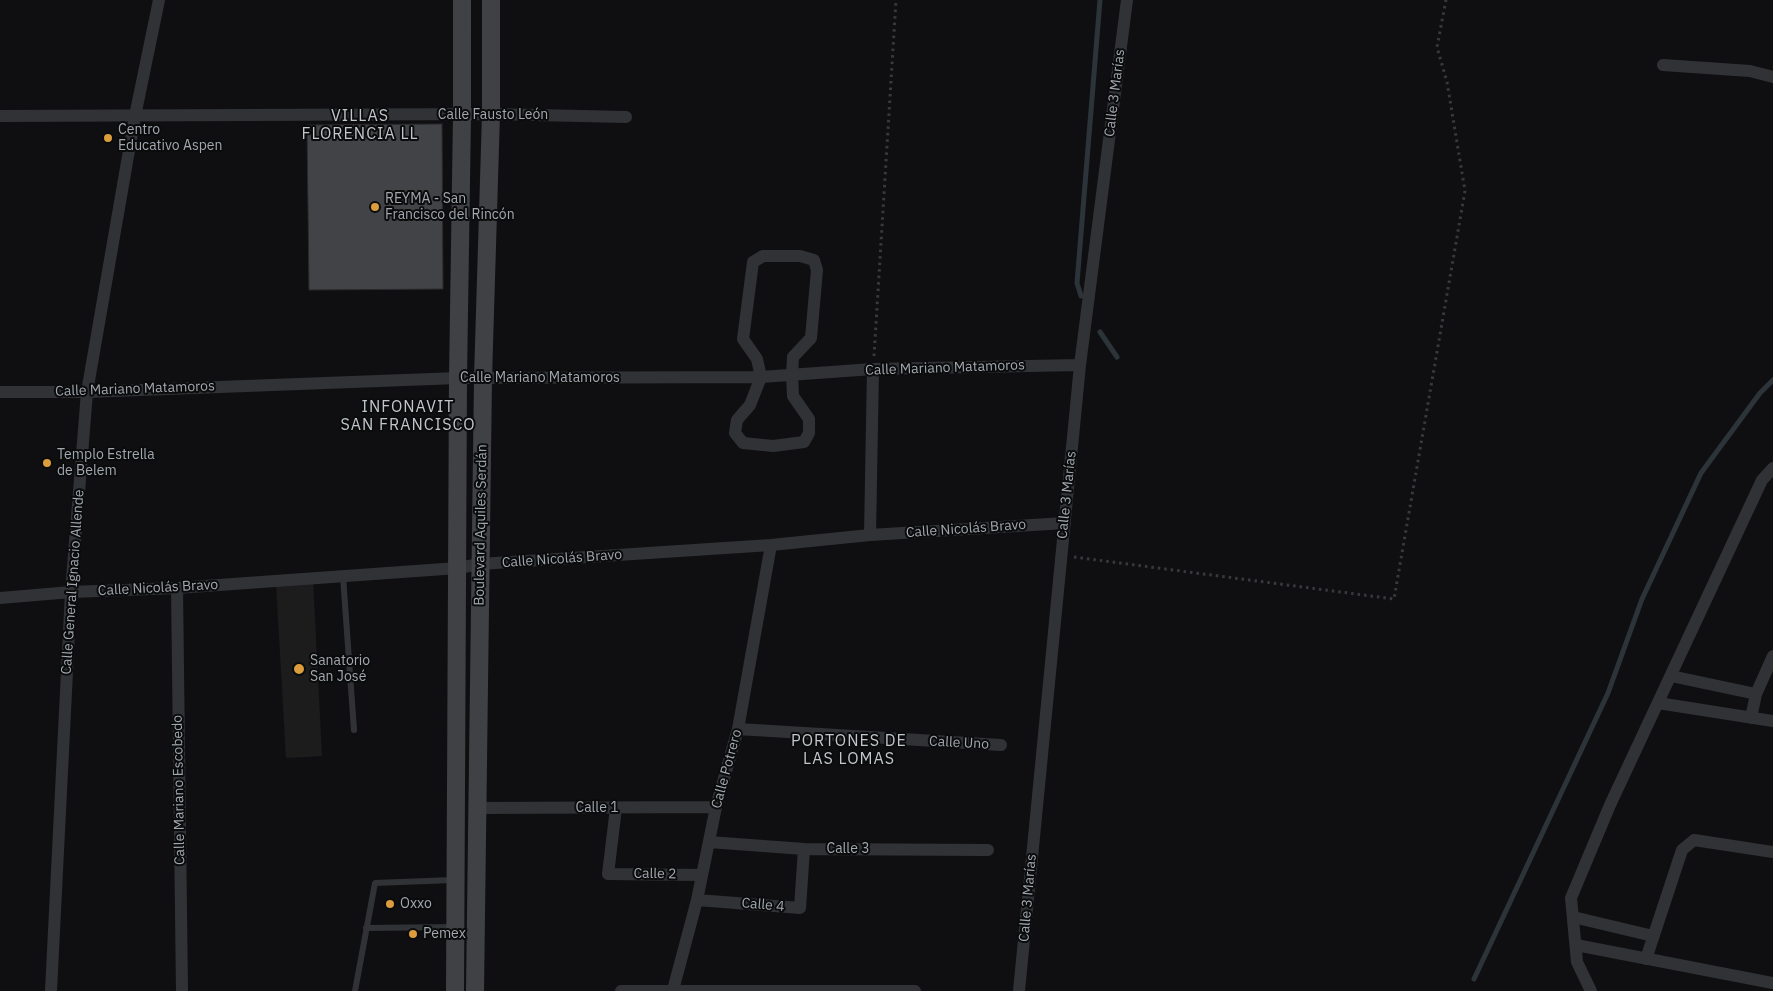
<!DOCTYPE html>
<html>
<head>
<meta charset="utf-8">
<style>
  body { margin:0 }
  canvas { display:block; background:#0f0f11 }
</style>
</head>
<body>
<canvas width="1773" height="991"></canvas>
<script>
const context = document.querySelector('canvas').getContext('2d');
context.lineJoin = 'round';
function fillPath(path, color) { context.fillStyle = color; context.fill(path, 'evenodd'); }
const poly = rows => new Path2D(rows.map(r => 'M' + r).join(''));
function strokePath(path, color, width, dash) { context.strokeStyle = color; context.lineWidth = width; context.lineCap = dash ? 'butt' : 'round'; context.setLineDash(dash || []); context.stroke(path); }
function write(font, color, halo, rows, align = 'center') {
  context.font = font + ' "IBM Plex Sans",sans-serif'; context.lineWidth = 4; context.setLineDash([]); context.textBaseline = 'middle'; context.strokeStyle = halo; context.fillStyle = color; for (const [text, x, y, turn = 0] of rows) {
    context.save(); context.translate(x, y); context.rotate((+turn || 0) * Math.PI / 180); context.textAlign = isNaN(turn) ? turn : align; if (halo) context.strokeText(text, 0, 0); context.fillText(text, 0, 0); context.restore();
  }
}
const built = poly([
  [313,580,322,756,286,758,276,583]
]);
const stream = poly([
  [1081,296,1077,283,1100,0],
  [1100,332,1117,357],
  [1474,979,1608,693,1642,599,1701,473,1760,393,1773,380]
]);
const building = poly([
  [442,124,443,289,309,290,307,125,442,124]
]);
const path = poly([
  [874,356,896,0],
  [1074,557,1394,599,1465,191,1447,82,1437,47,1446,0]
]);
const lane = poly([
  [343,576,354,730],
  [366,928,455,927],
  [355,991,375,883,453,880]
]);
const street = poly([
  [1663,65,1750,71,1773,77],
  [0,116,491,114,626,117],
  [763,256,800,256,814,260,817,270,811,338,793,357,792,375,793,396,809,419,809,433,804,442,773,446,743,443,735,433,737,420,750,405,761,377,757,359,743,339,753,262,763,256],
  [0,392,87,392,458,378,761,377,873,369,1080,365],
  [870,535,873,369],
  [177,588,182,991],
  [0,598,71,592,177,588,458,568,480,564,771,545,870,535,1065,523],
  [1671,676,1756,694,1773,656],
  [1658,703,1773,721],
  [1751,718,1756,694],
  [738,729,1001,745],
  [477,808,716,807],
  [616,808,608,874,702,875],
  [709,842,804,849,988,850],
  [697,900,800,908,804,849],
  [1573,917,1653,936],
  [1576,945,1773,983],
  [1646,959,1682,850,1694,840,1773,852],
  [673,990,697,900,716,807,738,729,771,545],
  [51,991,71,592,87,392,135,116,159,0],
  [621,991,915,991],
  [1019,991,1080,365,1127,0],
  [1591,991,1577,962,1571,898,1610,805,1762,480,1773,468]
]);
const secondary = poly([
  [455,991,458,378,462,115,462,0],
  [475,991,483,378,491,114,491,0]
]);
const markers = [
  [108,138,5,"#dc9d3c"],
  [375,207,5,"#dc9d3c"],
  [47,463,5,"#dc9d3c"],
  [299,669,6,"#dc9d3c"],
  [390,904,5,"#dc9d3c"],
  [413,934,5,"#dc9d3c"]
];
const streetNames = [
  ["Calle 3 Marías",1115,93,-83],
  ["Calle Fausto León",493,115],
  ["Calle Mariano Matamoros",945,368,-2],
  ["Calle Mariano Matamoros",540,378],
  ["Calle Mariano Matamoros",135,389,-2],
  ["Calle 3 Marías",1067,495,-84],
  ["Boulevard Aquiles Serdán",481,525,-89],
  ["Calle Nicolás Bravo",966,529,-4],
  ["Calle Nicolás Bravo",562,559,-4],
  ["Calle General Ignacio Allende",73,582,-86],
  ["Calle Nicolás Bravo",158,588,-3],
  ["Calle Uno",959,743,3],
  ["Calle Potrero",727,769,-75],
  ["Calle Mariano Escobedo",179,790,-91],
  ["Calle 1",597,808],
  ["Calle 3",848,849],
  ["Calle 2",655,874,1],
  ["Calle 3 Marías",1028,898,-85],
  ["Calle 4",763,905,5]
];
const poiNames = [
  ["Centro",118,130],
  ["Educativo Aspen",118,146],
  ["REYMA - San",385,199],
  ["Francisco del Rincón",385,215],
  ["Templo Estrella",57,455],
  ["de Belem",57,471],
  ["Sanatorio",310,661],
  ["San José",310,677],
  ["Oxxo",400,904],
  ["Pemex",423,934]
];
const quarterNames = [
  ["VILLAS",360,116],
  ["FLORENCIA LL",360,134],
  ["INFONAVIT",408,407],
  ["SAN FRANCISCO",408,425],
  ["PORTONES DE",849,741],
  ["LAS LOMAS",849,759]
];
fillPath(built, '#1c1c1d');
strokePath(stream, '#2c3439', 5);
fillPath(building, '#414346');
strokePath(building, '#2a2a2c', 1);
strokePath(path, '#37393c', 3, [2.5, 4]);
strokePath(lane, '#313235', 6);
strokePath(street, '#313235', 12);
strokePath(secondary, '#3f4145', 18);
for (const [x, y, r, color] of markers) { const dot = new Path2D(); dot.arc(x, y, r, 0, 2 * Math.PI); context.fillStyle = color; context.fill(dot); strokePath(dot, '#0a0b0b', 2); }
write('14px', '#a2a7b0', '#0a0b0b', streetNames);
write('14px', '#a2a7b0', '#0a0b0b', poiNames, 'left');
context.letterSpacing = '1px';
write('16px', '#c2c6cc', '#0a0b0b', quarterNames);
context.letterSpacing = '0px';
</script>
</body>
</html>
